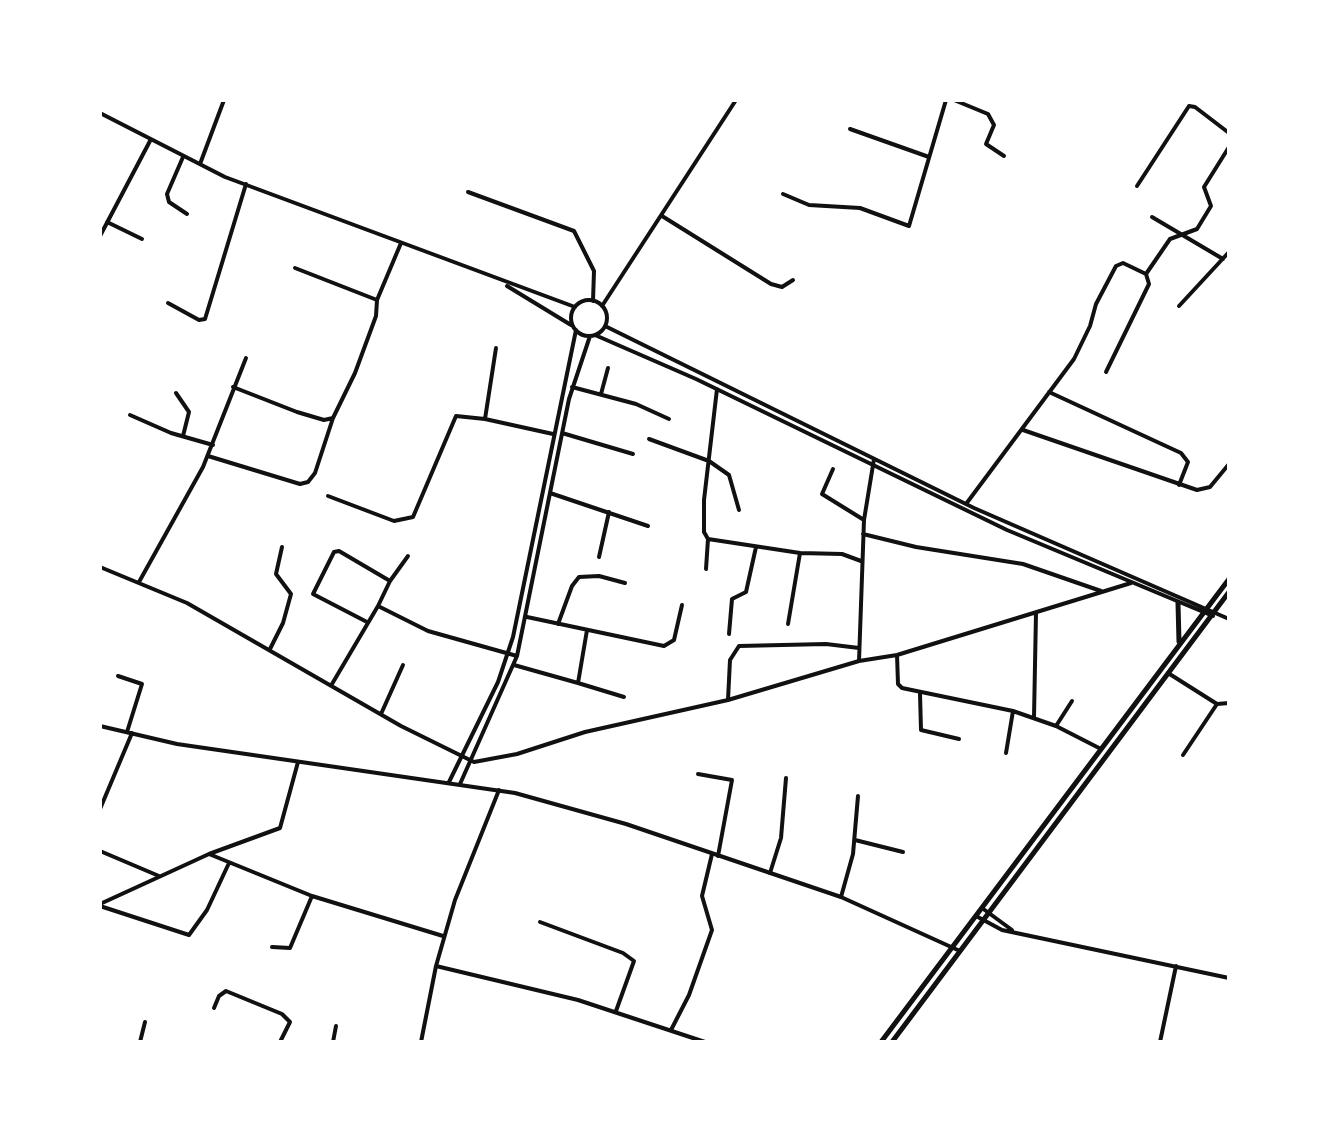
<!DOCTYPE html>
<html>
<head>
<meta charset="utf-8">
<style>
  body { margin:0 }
  #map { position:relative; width:1329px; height:1142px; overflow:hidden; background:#fff; font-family:"Noto Serif",serif }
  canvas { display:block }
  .frame { position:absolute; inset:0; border:102px solid #fff; pointer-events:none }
</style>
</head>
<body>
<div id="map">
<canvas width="1329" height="1142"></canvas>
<div class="frame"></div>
</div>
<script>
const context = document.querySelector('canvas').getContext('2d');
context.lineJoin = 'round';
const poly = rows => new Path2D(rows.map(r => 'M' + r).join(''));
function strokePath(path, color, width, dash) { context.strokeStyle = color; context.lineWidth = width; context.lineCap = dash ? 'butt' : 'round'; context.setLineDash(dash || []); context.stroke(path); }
const minor = poly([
  [954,100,988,114,994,125,986,144,1004,156],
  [100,113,225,177,575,307],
  [850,129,929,157],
  [183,157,167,194,169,202,187,214],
  [200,164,224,100],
  [1137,186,1189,106,1195,107,1229,133],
  [468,192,574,231,594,271,593,301],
  [783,194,809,205,860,208,909,226,946,100],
  [662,216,771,284,782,287,793,280],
  [1152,217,1223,259],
  [107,222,142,239],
  [100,236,150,141],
  [295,268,377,300,401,243],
  [507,286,571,325],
  '571 318a18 18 0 1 1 36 0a18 18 0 1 1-36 0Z',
  [168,303,199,320,205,319,246,184],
  [602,306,736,100],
  [1179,306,1229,252],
  [605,326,974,508,1229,619],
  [595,335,696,379,1007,530,1213,616],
  [496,348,485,419,553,434],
  [1106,372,1149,284,1146,274],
  [233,387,297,412,324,420,333,418,355,373,376,316,377,300],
  [572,387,636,404,669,419],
  [717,389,704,500,704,532,708,539,800,553,842,554,861,561],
  [1049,392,1181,453,1188,462,1179,485],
  [176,393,189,412,183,436],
  [601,394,608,368],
  [130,415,171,433,213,445],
  [1023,430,1197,490,1210,487,1229,464],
  [562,433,633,454],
  [649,439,709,461,729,475,739,510],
  [208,456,300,484,308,482,315,473,333,418],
  [833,469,822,494,864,520],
  [550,493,648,526],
  [328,496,394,521,413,517,456,416,485,419],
  [966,504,1074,359,1090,326,1096,304,1116,266,1123,263,1146,274,1170,239,1197,229,1211,206,1204,187,1229,147],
  [863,534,916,547,1023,564,1101,591],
  [599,557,609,512],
  [100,567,187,603,401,726,474,762,517,754,585,732,728,700,859,661,897,655,1131,583],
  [706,569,708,539],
  [390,581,408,556],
  [139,582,203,467,246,358],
  [527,617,664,646,674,640,682,605],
  [367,622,313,594,334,552,339,551,390,581,378,606],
  [558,624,572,586,579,577,599,576,625,583],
  [788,624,800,553],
  [729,634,732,599,746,592,756,547],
  [270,649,283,623,291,594,276,574,282,547],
  [897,655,898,684,902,688,1013,711,1056,726,1101,749],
  [859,661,864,520,874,459],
  [514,665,578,683,587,630],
  [1168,673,1217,704,1229,703],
  [118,676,142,684,127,732],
  [578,683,624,697],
  [332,684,378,606,428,631,517,656],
  [920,694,921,730,959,739],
  [728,700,730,660,739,646,826,644,859,648],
  [381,714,403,665],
  [1034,717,1036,613],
  [1056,726,1072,701],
  [1006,753,1013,711],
  [1183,755,1217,704],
  [698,774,732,780,718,856],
  [449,782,498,682,513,637,576,330],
  [460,784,517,656,569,399,590,336],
  [499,790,455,900,436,966,578,1000,705,1042],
  [100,809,132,733],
  [855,840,903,852],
  [100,851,159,876],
  [209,854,312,896,443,936],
  [770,873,781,838,786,778],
  [841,897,853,854,858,796],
  [100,904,209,854,280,828,298,762],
  [100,906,189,935,207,910,229,863],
  [982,908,1012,930],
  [976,916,1002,930,1229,978],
  [540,922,623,953,634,961,616,1011],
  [272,947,290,948,312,896],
  [214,1008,219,996,226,991,282,1014,290,1022,280,1042],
  [671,1030,689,995,712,930,702,896,712,854],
  [140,1042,145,1022],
  [333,1042,336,1026],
  [421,1042,436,966],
  [1160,1042,1176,966]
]);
const tertiary = poly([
  [100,726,177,744,515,793,626,824,841,897,960,951]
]);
const secondary = poly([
  [1178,603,1179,642],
  [881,1042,1229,579],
  [892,1042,1229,592]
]);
strokePath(minor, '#111', 4);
strokePath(tertiary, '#111', 4);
strokePath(secondary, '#111', 5);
</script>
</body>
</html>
